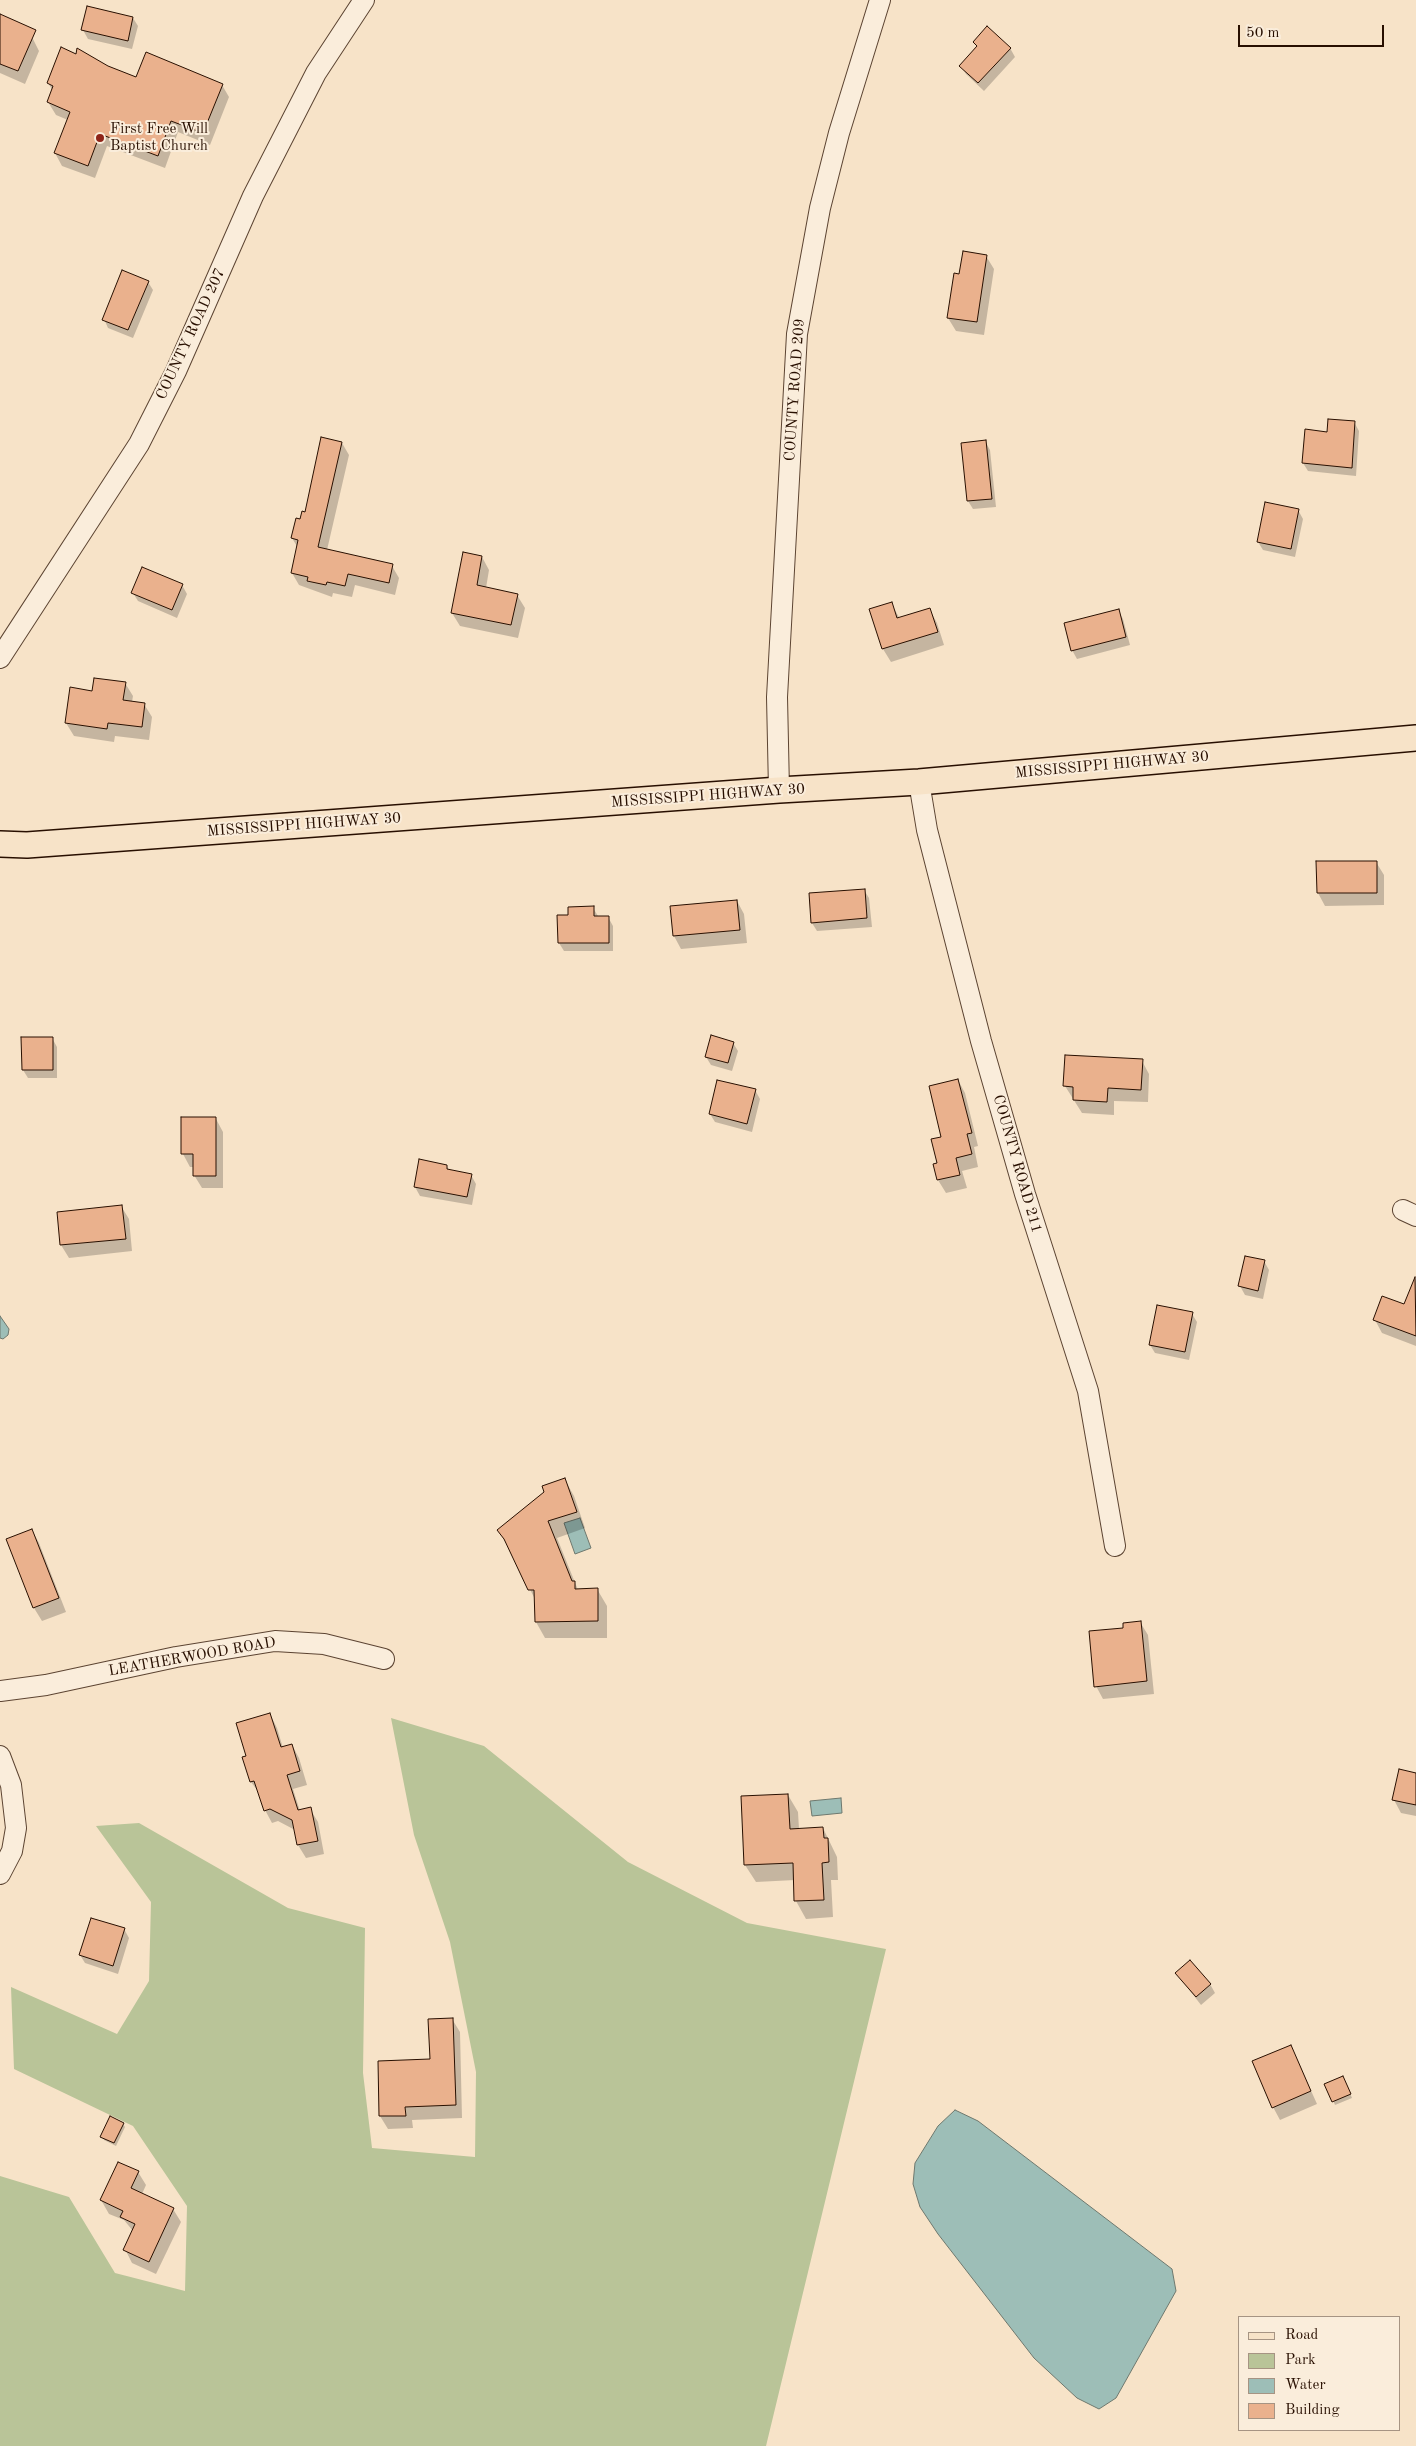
<!DOCTYPE html>
<html>
<head>
<meta charset="utf-8">
<style>
  body { margin:0 }
  #map { position:relative; width:1416px; height:2446px; overflow:hidden; background:#f7e3c8; font-family:"Old Standard TT",serif }
  canvas { display:block }
  .legend { position:absolute; left:1238px; top:2316px; width:162px; height:115px; box-sizing:border-box; background:#faeddb; border:1px solid #a69483; margin:0; padding:6px 9px; list-style:none; font-size:15px; color:#280f00 }
  .legend li { display:flex; align-items:center; gap:10px; height:25px }
  .legend b { width:25px; border:1px solid #a69483 }
  .scale { position:absolute; left:1238px; top:25px; width:146px; height:22px; box-sizing:border-box; border:2px solid #280f00; border-top:0; padding-left:6px; font-size:15px; line-height:18px; white-space:nowrap; color:#280f00; -webkit-text-stroke:4px #faeddb; paint-order:stroke }
</style>
</head>
<body>
<div id="map">
<canvas width="1416" height="2446"></canvas>
<ul class="legend">
<li><b style="height:6px;background:#f7e3c8"></b>Road</li>
<li><b style="height:14px;background:#b9c498"></b>Park</li>
<li><b style="height:14px;background:#9dbeb7"></b>Water</li>
<li><b style="height:14px;background:#eab18d"></b>Building</li>
</ul>
<div class="scale">50 m</div>
</div>
<script>
const context = document.querySelector('canvas').getContext('2d');
context.lineJoin = 'round';
function fillPath(path, color) { context.fillStyle = color; context.fill(path, 'evenodd'); }
const poly = rows => new Path2D(rows.map(r => 'M' + r).join(''));
function strokePath(path, color, width, dash) { context.strokeStyle = color; context.lineWidth = width; context.lineCap = dash ? 'butt' : 'round'; context.setLineDash(dash || []); context.stroke(path); }
function write(font, color, halo, rows, align = 'center') {
  context.font = font + ' "Old Standard TT",serif'; context.lineWidth = 4; context.setLineDash([]); context.textBaseline = 'middle'; context.strokeStyle = halo; context.fillStyle = color; for (const [text, x, y, turn = 0] of rows) {
    context.save(); context.translate(x, y); context.rotate((+turn || 0) * Math.PI / 180); context.textAlign = isNaN(turn) ? turn : align; if (halo) context.strokeText(text, 0, 0); context.fillText(text, 0, 0); context.restore();
  }
}
const green = poly([
  [391,1718,484,1746,628,1862,747,1923,886,1949,766,2446,0,2446,0,2176,69,2197,115,2273,185,2291,187,2206,133,2126,14,2069,11,1987,117,2034,149,1981,151,1902,96,1826,139,1823,288,1908,365,1928,363,2073,372,2148,475,2157,476,2072,450,1942,414,1835]
]);
const water = poly([
  [0,1316,9,1329,8,1335,3,1339,0,1338,0,1316],
  [580,1518,591,1548,575,1554,564,1523,580,1518],
  [841,1798,842,1813,812,1816,810,1801,841,1798],
  [955,2110,978,2121,1172,2269,1176,2291,1116,2398,1099,2409,1077,2398,1034,2358,938,2234,920,2207,913,2184,915,2163,938,2126,955,2110]
]);
const shadow = poly([
  [0,16,32,37,39,51,25,84,0,73],
  [133,18,138,26,132,49,88,39,83,30],
  [974,42,1010,48,1015,57,984,91,966,74,961,66,978,47],
  [136,79,222,85,229,97,210,145,178,132,165,168,107,146,95,178,62,166,55,153,68,120,56,115,48,102,53,91,48,83],
  [986,256,994,269,984,335,956,331,948,318,960,275],
  [148,282,153,290,133,338,108,328,104,319],
  [1354,422,1359,431,1356,476,1308,471,1303,463,1328,433],
  [985,441,990,450,996,507,973,509,968,501,962,444],
  [342,443,349,455,327,550,392,566,399,578,395,595,355,585,352,597,333,593,332,597,299,585,292,573,298,548,292,538],
  [1298,510,1303,519,1295,557,1263,550,1258,542],
  [482,557,489,570,486,588,517,595,525,608,518,638,460,626,452,613],
  [182,585,187,594,177,618,138,601,133,593],
  [891,603,900,619,930,610,937,623,944,645,891,662,883,649,871,610],
  [1118,610,1123,619,1130,645,1077,659,1072,650],
  [125,683,133,696,132,702,144,704,152,717,149,740,115,736,114,742,74,736,66,723,93,692],
  [1376,862,1384,875,1384,905,1325,906,1318,893],
  [864,890,869,898,872,927,817,931,812,923],
  [737,901,744,914,747,943,681,949,674,936],
  [593,908,598,916,608,917,613,926,613,951,564,951,559,943,569,916],
  [52,1038,57,1047,57,1078,28,1078,23,1070],
  [733,1043,738,1051,732,1071,711,1065,706,1057],
  [1142,1061,1149,1074,1148,1102,1114,1101,1114,1115,1082,1113,1065,1086],
  [958,1080,965,1093,978,1146,974,1147,978,1167,962,1171,967,1188,946,1193,938,1180,934,1165,939,1164,943,1137],
  [755,1090,760,1099,752,1132,715,1122,710,1114],
  [216,1119,223,1132,223,1188,202,1188,194,1175,194,1167,190,1167,183,1154],
  [447,1166,449,1171,471,1175,476,1184,472,1205,420,1196,415,1187],
  [121,1206,129,1219,132,1251,69,1258,61,1245,58,1213],
  [1264,1261,1269,1270,1263,1299,1245,1295,1240,1286],
  [1416,1278,1416,1346,1382,1333,1375,1320,1405,1306],
  [1192,1314,1197,1322,1189,1360,1155,1353,1150,1345],
  [565,1480,574,1496,585,1528,557,1538,578,1590,597,1589,607,1606,607,1638,545,1638,536,1622,536,1601,499,1530],
  [32,1530,39,1543,66,1612,42,1621,34,1608,8,1540],
  [1140,1622,1148,1635,1154,1694,1103,1699,1096,1686],
  [270,1714,277,1728,283,1748,292,1745,299,1758,307,1785,293,1789,300,1811,310,1809,318,1822,324,1854,306,1858,298,1845,295,1830,278,1821,272,1823,265,1810,260,1794,251,1782,248,1757],
  [1416,1774,1416,1816,1401,1813,1394,1800],
  [788,1795,798,1812,799,1829,823,1828,837,1857,838,1880,831,1880,833,1917,806,1919,796,1901,795,1880,756,1882,745,1865],
  [124,1929,129,1938,118,1974,85,1963,80,1955],
  [1177,1974,1210,1984,1215,1993,1201,2005],
  [452,2019,460,2032,462,2118,412,2120,413,2128,388,2129,380,2116,431,2060],
  [1291,2046,1317,2104,1280,2120,1273,2107],
  [1345,2081,1352,2098,1335,2105,1326,2084],
  [123,2124,125,2127,116,2146,104,2140,102,2136],
  [138,2172,146,2185,142,2194,173,2209,181,2222,156,2274,132,2263,125,2249,133,2231,124,2220,109,2214,101,2200]
]);
const building = poly([
  [87,6,133,17,128,41,81,30,87,6],
  [0,14,36,30,18,71,0,64,0,14],
  [987,26,1011,48,978,83,959,66,977,46,973,42,987,26],
  [61,47,76,54,77,48,108,66,136,77,146,52,223,84,203,133,171,121,158,156,100,134,88,166,54,153,70,112,47,102,53,86,47,83,61,47],
  [963,251,987,255,977,322,947,318,954,273,959,274,963,251],
  [122,270,149,281,128,330,102,320,122,270],
  [1328,419,1355,421,1352,468,1302,463,1305,429,1327,432,1328,419],
  [321,437,342,442,318,547,393,564,389,583,348,574,345,586,327,582,326,585,307,581,308,577,291,573,298,540,291,538,296,518,300,519,302,511,305,512,321,437],
  [986,440,992,499,967,501,961,443,986,440],
  [1265,502,1299,509,1291,549,1257,542,1265,502],
  [463,552,482,556,477,585,518,594,511,625,451,613,463,552],
  [142,567,183,584,172,610,131,593,142,567],
  [892,602,897,618,930,608,938,632,882,649,869,609,892,602],
  [1119,609,1126,637,1071,651,1064,623,1119,609],
  [94,678,126,682,123,700,145,703,142,727,108,723,107,729,65,723,70,687,92,691,94,678],
  [1316,861,1377,861,1377,893,1317,893,1316,861],
  [865,889,867,918,811,923,809,893,865,889],
  [737,900,740,930,673,936,670,906,737,900],
  [594,906,594,916,609,916,609,943,558,943,557,915,568,915,568,907,594,906],
  [711,1035,734,1042,728,1063,705,1057,711,1035],
  [21,1037,53,1037,53,1070,22,1070,21,1037],
  [1065,1055,1143,1059,1141,1090,1108,1088,1107,1102,1073,1100,1073,1087,1063,1086,1065,1055],
  [958,1079,972,1133,967,1134,972,1154,956,1158,960,1175,937,1180,933,1164,937,1163,931,1139,941,1137,929,1086,958,1079],
  [717,1080,756,1089,747,1124,709,1114,717,1080],
  [181,1117,216,1117,216,1176,193,1176,193,1154,181,1154,181,1117],
  [419,1159,447,1165,447,1169,472,1174,467,1197,414,1187,419,1159],
  [122,1205,126,1239,60,1245,57,1212,122,1205],
  [1245,1256,1265,1260,1258,1291,1238,1286,1245,1256],
  [1415,1277,1416,1336,1373,1320,1382,1296,1404,1304,1415,1277],
  [1157,1305,1193,1312,1185,1352,1149,1345,1157,1305],
  [565,1478,577,1512,548,1521,572,1581,575,1581,575,1589,598,1588,598,1621,535,1622,534,1590,528,1590,504,1539,497,1530,544,1492,542,1486,565,1478],
  [32,1529,59,1598,33,1608,6,1539,32,1529],
  [1141,1621,1147,1681,1094,1687,1089,1631,1123,1628,1123,1623,1141,1621],
  [270,1713,281,1747,292,1744,300,1771,287,1775,298,1810,311,1807,318,1841,297,1845,292,1820,270,1809,264,1811,254,1781,250,1782,242,1757,246,1756,236,1723,270,1713],
  [1399,1769,1416,1773,1416,1805,1392,1800,1399,1769],
  [788,1794,790,1829,823,1827,824,1838,828,1838,829,1862,822,1863,824,1900,794,1901,793,1863,744,1865,741,1796,788,1794],
  [91,1918,125,1928,113,1966,79,1955,91,1918],
  [1190,1960,1211,1984,1196,1997,1175,1973,1190,1960],
  [453,2018,456,2105,405,2107,406,2116,379,2116,378,2061,430,2059,428,2019,453,2018],
  [1291,2045,1311,2091,1272,2108,1252,2061,1291,2045],
  [1343,2076,1351,2094,1332,2102,1324,2084,1343,2076],
  [110,2116,124,2123,114,2143,100,2137,110,2116],
  [118,2162,139,2171,131,2188,174,2208,149,2262,123,2250,135,2224,120,2217,123,2211,100,2200,118,2162]
]);
const minor = poly([
  [0,658,139,444,176,371,253,196,316,73,364,0],
  [919,782,927,830,981,1041,1025,1194,1088,1391,1115,1546],
  [779,790,777,697,797,334,820,208,839,133,880,0],
  [1403,1210,1416,1216],
  [0,1691,46,1685,176,1657,275,1641,324,1644,384,1659],
  [0,1756,11,1785,16,1828,12,1851,0,1874]
]);
const major = poly([
  [0,844,27,845,779,790,919,782,1416,738]
]);
const markers = [
  [100,138,5,"#8f2418"]
];
const poiNames = [
  ["First Free Will",110,129],
  ["Baptist Church",110,146]
];
const streetNames = [
  ["COUNTY ROAD 207",191,334,-65],
  ["COUNTY ROAD 209",795,390,-86],
  ["MISSISSIPPI HIGHWAY 30",1112,765,-5],
  ["MISSISSIPPI HIGHWAY 30",708,796,-4],
  ["MISSISSIPPI HIGHWAY 30",304,825,-4],
  ["COUNTY ROAD 211",1017,1164,74],
  ["LEATHERWOOD ROAD",192,1657,-10]
];
fillPath(green, '#b9c498');
fillPath(water, '#9dbeb7');
strokePath(water, '#6e786e', 1);
fillPath(shadow, '#0003');
fillPath(building, '#eab18d');
strokePath(building, '#280f00', 1);
strokePath(minor, '#5c4432', 22);
strokePath(major, '#280f00', 28);
strokePath(minor, '#faeddb', 20);
strokePath(major, '#f7e3c8', 25);
for (const [x, y, r, color] of markers) { const dot = new Path2D(); dot.arc(x, y, r, 0, 2 * Math.PI); context.fillStyle = color; context.fill(dot); strokePath(dot, '#faeddb', 2); }
write('15px', '#280f00', '#faeddb', poiNames, 'left');
write('15px', '#280f00', '#faeddb', streetNames);
</script>
</body>
</html>
